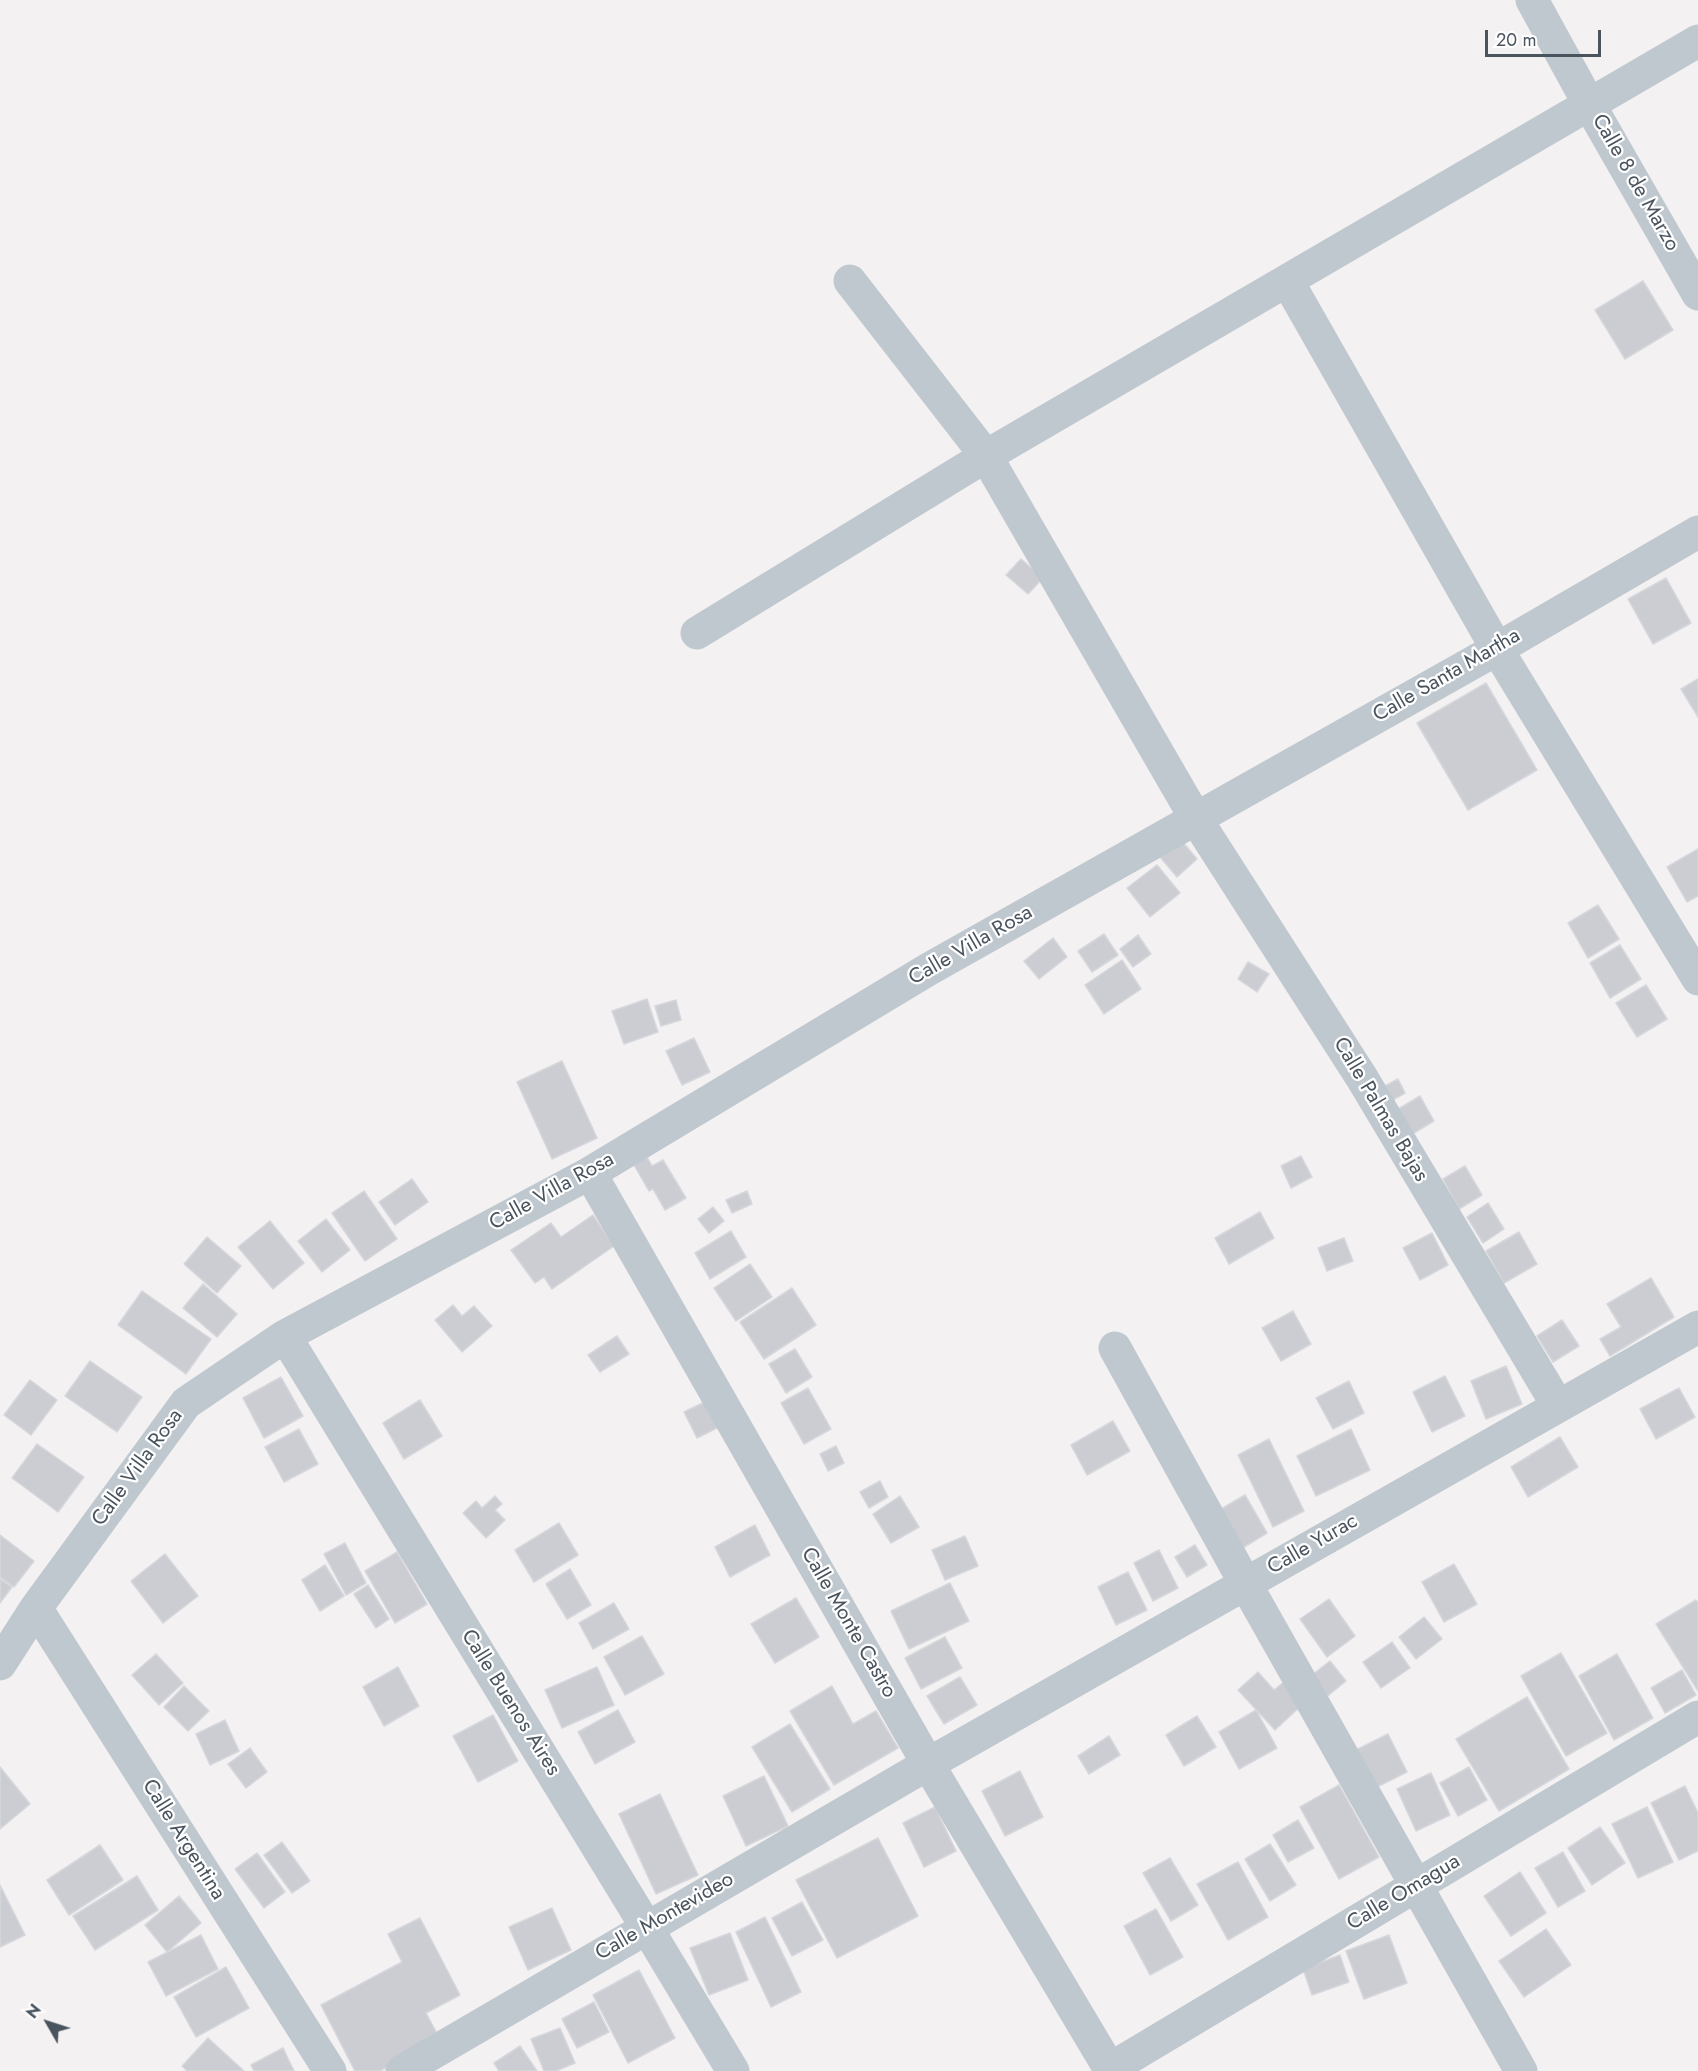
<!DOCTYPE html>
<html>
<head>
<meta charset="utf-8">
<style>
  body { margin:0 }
  #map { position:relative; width:1698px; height:2071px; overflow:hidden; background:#f3f1f1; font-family:Jost,sans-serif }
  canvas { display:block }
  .north { position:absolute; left:18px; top:1993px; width:60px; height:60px; -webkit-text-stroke:4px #fff; paint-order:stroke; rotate:309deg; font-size:16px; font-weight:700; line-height:24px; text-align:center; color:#4a545e }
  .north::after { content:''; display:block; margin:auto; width:21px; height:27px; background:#4a545e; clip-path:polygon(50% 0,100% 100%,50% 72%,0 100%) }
  .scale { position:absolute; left:1485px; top:30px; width:116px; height:27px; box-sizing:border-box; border:3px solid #4a545e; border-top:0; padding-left:8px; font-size:18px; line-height:21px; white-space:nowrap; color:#4a545e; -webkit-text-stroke:4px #fff; paint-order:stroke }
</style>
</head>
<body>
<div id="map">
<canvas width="1698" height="2071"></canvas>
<div class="north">N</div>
<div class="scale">20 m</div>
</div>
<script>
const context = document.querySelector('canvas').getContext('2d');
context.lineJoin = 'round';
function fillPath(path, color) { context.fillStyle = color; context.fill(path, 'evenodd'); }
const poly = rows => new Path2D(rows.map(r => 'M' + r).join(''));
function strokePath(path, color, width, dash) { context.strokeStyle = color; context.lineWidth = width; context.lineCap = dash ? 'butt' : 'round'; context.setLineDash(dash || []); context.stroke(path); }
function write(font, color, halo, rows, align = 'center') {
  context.font = font + ' Jost,sans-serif'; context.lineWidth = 4.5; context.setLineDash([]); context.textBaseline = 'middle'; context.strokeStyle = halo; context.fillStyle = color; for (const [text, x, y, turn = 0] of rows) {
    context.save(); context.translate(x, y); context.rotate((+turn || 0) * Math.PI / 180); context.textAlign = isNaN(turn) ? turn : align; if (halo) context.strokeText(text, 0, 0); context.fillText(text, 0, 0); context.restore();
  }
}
const building = poly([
  [1643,281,1673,330,1625,359,1595,310,1643,281],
  [1021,559,1043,578,1028,594,1006,575,1021,559],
  [1666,578,1691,623,1653,644,1628,599,1666,578],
  [1698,679,1698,717,1681,689,1698,679],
  [1486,683,1537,770,1468,810,1417,723,1486,683],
  [1181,840,1197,859,1177,877,1160,857,1181,840],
  [1698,849,1698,896,1687,902,1667,867,1698,849],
  [1157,865,1180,893,1150,917,1127,888,1157,865],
  [1598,905,1619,939,1588,958,1568,923,1598,905],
  [1104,934,1118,955,1092,972,1078,951,1104,934],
  [1138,935,1151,954,1133,967,1120,949,1138,935],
  [1053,938,1067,957,1039,979,1024,961,1053,938],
  [1620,945,1641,979,1610,998,1590,963,1620,945],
  [1122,960,1141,989,1104,1014,1085,985,1122,960],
  [1248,962,1269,974,1257,992,1238,979,1248,962],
  [1646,985,1667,1019,1637,1037,1616,1003,1646,985],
  [647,999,658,1032,624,1044,612,1011,647,999],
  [676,1000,681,1020,661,1026,655,1006,676,1000],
  [694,1038,710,1072,682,1085,666,1051,694,1038],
  [562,1061,597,1138,552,1159,517,1082,562,1061],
  [1398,1079,1405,1093,1391,1101,1383,1087,1398,1079],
  [1420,1096,1434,1121,1409,1136,1395,1111,1420,1096],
  [1301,1156,1312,1177,1291,1188,1281,1166,1301,1156],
  [647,1157,652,1166,663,1160,686,1198,665,1210,653,1189,649,1191,634,1165,647,1157],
  [1465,1166,1482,1195,1459,1209,1443,1179,1465,1166],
  [412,1179,428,1202,395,1225,379,1202,412,1179],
  [364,1191,397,1239,365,1261,332,1213,364,1191],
  [747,1191,752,1204,732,1213,726,1200,747,1191],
  [1488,1203,1504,1229,1483,1243,1467,1217,1488,1203],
  [713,1207,724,1221,709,1233,698,1219,713,1207],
  [1260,1212,1274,1238,1229,1264,1215,1238,1260,1212],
  [593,1215,614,1246,552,1289,544,1277,535,1283,511,1250,551,1223,561,1237,593,1215],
  [326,1219,350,1250,322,1272,298,1241,326,1219],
  [270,1221,304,1263,273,1289,238,1247,270,1221],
  [731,1231,746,1257,710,1279,695,1253,731,1231],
  [1519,1232,1537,1264,1504,1283,1486,1251,1519,1232],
  [1432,1233,1448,1265,1420,1280,1403,1248,1432,1233],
  [207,1237,241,1266,217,1293,184,1264,207,1237],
  [1344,1238,1353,1261,1327,1271,1318,1248,1344,1238],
  [750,1264,772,1297,736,1321,714,1288,750,1264],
  [1651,1278,1674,1317,1610,1356,1600,1339,1621,1327,1607,1304,1651,1278],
  [203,1284,237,1314,217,1337,183,1308,203,1284],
  [792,1288,816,1325,764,1359,740,1322,792,1288],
  [142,1291,211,1339,186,1374,118,1325,142,1291],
  [453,1305,462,1316,474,1306,492,1326,462,1352,435,1320,453,1305],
  [1293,1311,1311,1344,1281,1361,1262,1328,1293,1311],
  [1562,1320,1579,1346,1553,1362,1537,1336,1562,1320],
  [617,1336,629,1354,600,1372,588,1355,617,1336],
  [795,1349,812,1377,786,1393,769,1364,795,1349],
  [90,1361,142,1397,117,1432,65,1396,90,1361],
  [1506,1366,1522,1404,1486,1419,1471,1381,1506,1366],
  [1445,1376,1465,1416,1432,1432,1413,1392,1445,1376],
  [281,1377,303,1416,264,1438,243,1398,281,1377],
  [30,1380,57,1400,31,1435,4,1415,30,1380],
  [1349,1381,1364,1413,1333,1429,1316,1398,1349,1381],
  [808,1388,831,1429,804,1444,781,1403,808,1388],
  [1679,1388,1695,1417,1656,1439,1640,1409,1679,1388],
  [713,1398,725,1424,697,1438,684,1412,713,1398],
  [420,1400,442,1436,404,1459,383,1423,420,1400],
  [1113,1421,1130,1451,1087,1475,1071,1445,1113,1421],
  [299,1429,318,1464,284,1482,265,1447,299,1429],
  [1351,1429,1370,1470,1316,1496,1297,1456,1351,1429],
  [1560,1437,1578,1467,1528,1497,1511,1467,1560,1437],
  [1269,1439,1304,1511,1273,1527,1238,1455,1269,1439],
  [37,1444,84,1477,58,1512,12,1478,37,1444],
  [836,1446,844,1463,828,1471,820,1454,836,1446],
  [880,1481,888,1497,869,1508,860,1492,880,1481],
  [1245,1495,1267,1533,1233,1554,1211,1515,1245,1495],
  [495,1496,502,1504,495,1510,505,1520,486,1538,463,1513,476,1501,482,1508,495,1496],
  [900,1496,919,1527,891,1543,873,1514,900,1496],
  [559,1523,578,1555,534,1582,515,1550,559,1523],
  [755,1525,770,1555,730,1577,715,1547,755,1525],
  [0,1535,34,1561,14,1587,0,1577,0,1535],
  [965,1536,978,1566,945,1580,932,1550,965,1536],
  [345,1543,366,1583,346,1595,324,1554,345,1543],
  [1195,1545,1207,1565,1187,1577,1175,1557,1195,1545],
  [1159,1550,1178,1588,1153,1601,1134,1563,1159,1550],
  [397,1552,427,1604,395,1623,365,1571,397,1552],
  [165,1554,198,1596,163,1623,131,1581,165,1554],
  [1454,1564,1477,1604,1444,1622,1422,1582,1454,1564],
  [325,1565,344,1596,320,1611,302,1580,325,1565],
  [570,1569,591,1605,567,1619,546,1584,570,1569],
  [1128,1572,1147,1610,1116,1625,1098,1587,1128,1572],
  [0,1579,12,1587,0,1603,0,1579],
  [950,1583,969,1621,909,1649,891,1611,950,1583],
  [368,1585,389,1619,376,1628,354,1594,368,1585],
  [796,1598,819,1637,775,1663,751,1624,796,1598],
  [1329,1599,1355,1636,1327,1657,1300,1619,1329,1599],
  [1696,1600,1698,1603,1698,1691,1656,1624,1696,1600],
  [614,1603,629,1629,593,1649,579,1623,614,1603],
  [1424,1617,1442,1639,1416,1659,1399,1637,1424,1617],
  [642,1636,664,1674,625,1695,604,1657,642,1636],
  [945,1637,962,1668,921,1689,905,1658,945,1637],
  [1392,1642,1410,1668,1381,1688,1363,1662,1392,1642],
  [1561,1653,1607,1733,1566,1756,1521,1676,1561,1653],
  [156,1654,183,1683,159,1705,132,1675,156,1654],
  [1617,1654,1653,1718,1614,1740,1579,1676,1617,1654],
  [1330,1661,1346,1681,1324,1699,1308,1678,1330,1661],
  [398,1667,419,1706,384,1726,363,1687,398,1667],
  [597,1667,614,1705,562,1728,545,1690,597,1667],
  [1682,1670,1696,1695,1665,1713,1651,1688,1682,1670],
  [1258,1672,1274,1690,1285,1681,1304,1703,1275,1730,1238,1690,1258,1672],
  [960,1677,977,1705,944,1724,927,1696,960,1677],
  [184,1686,209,1711,188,1731,164,1707,184,1686],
  [832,1686,853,1724,876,1711,898,1748,834,1785,790,1711,832,1686],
  [1527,1697,1569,1769,1499,1811,1456,1739,1527,1697],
  [618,1710,635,1742,595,1764,578,1732,618,1710],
  [1256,1710,1277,1748,1239,1769,1219,1732,1256,1710],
  [493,1715,518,1761,478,1782,453,1736,493,1715],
  [1197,1716,1216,1747,1184,1766,1166,1735,1197,1716],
  [225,1720,239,1751,210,1765,196,1734,225,1720],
  [790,1724,830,1789,792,1812,752,1747,790,1724],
  [1388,1734,1407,1772,1375,1788,1356,1750,1388,1734],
  [1109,1736,1120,1755,1089,1774,1078,1756,1109,1736],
  [250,1748,267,1772,246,1788,228,1764,250,1748],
  [0,1767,30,1804,0,1829,0,1767],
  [1469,1767,1487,1800,1458,1816,1440,1783,1469,1767],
  [1020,1771,1043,1817,1005,1836,982,1791,1020,1771],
  [1431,1773,1450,1815,1416,1831,1397,1789,1431,1773],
  [764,1776,788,1826,746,1846,723,1796,764,1776],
  [1339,1785,1379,1857,1339,1879,1300,1807,1339,1785],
  [1685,1786,1698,1813,1698,1851,1679,1860,1651,1803,1685,1786],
  [660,1794,698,1875,656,1894,619,1814,660,1794],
  [935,1807,956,1851,924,1867,903,1823,935,1807],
  [1647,1807,1673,1862,1638,1878,1612,1824,1647,1807],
  [1298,1820,1314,1848,1288,1862,1273,1835,1298,1820],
  [1600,1827,1625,1863,1592,1885,1568,1848,1600,1827],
  [878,1838,918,1916,837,1958,796,1880,878,1838],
  [282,1842,310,1881,292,1893,264,1855,282,1842],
  [1270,1844,1296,1885,1270,1901,1245,1859,1270,1844],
  [100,1845,123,1880,69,1915,47,1880,100,1845],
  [1563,1852,1585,1891,1558,1907,1535,1868,1563,1852],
  [257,1853,285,1892,264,1908,235,1869,257,1853],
  [1170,1858,1198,1905,1171,1921,1143,1873,1170,1858],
  [1238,1862,1268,1917,1228,1940,1197,1884,1238,1862],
  [1520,1872,1546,1913,1511,1936,1484,1896,1520,1872],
  [137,1876,158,1910,95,1950,73,1916,137,1876],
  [0,1885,25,1935,0,1947,0,1885],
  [179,1896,201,1923,167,1952,145,1925,179,1896],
  [802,1902,823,1940,792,1956,772,1918,802,1902],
  [552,1908,571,1950,528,1970,509,1927,552,1908],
  [1156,1909,1183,1957,1150,1975,1124,1926,1156,1909],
  [765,1917,801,1992,771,2007,736,1932,765,1917],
  [420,1918,460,1995,426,2013,440,2039,380,2071,355,2071,321,2005,402,1962,388,1934,420,1918],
  [1546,1929,1571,1965,1524,1997,1499,1961,1546,1929],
  [730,1933,748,1980,709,1995,690,1948,730,1933],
  [201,1935,218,1969,166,1996,148,1962,201,1935],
  [1389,1935,1407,1983,1364,1999,1346,1951,1389,1935],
  [1340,1955,1349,1982,1312,1995,1303,1969,1340,1955],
  [226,1967,249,2008,196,2037,174,1997,226,1967],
  [639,1970,675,2038,628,2063,593,1995,639,1970],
  [594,2002,609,2032,577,2048,562,2019,594,2002],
  [560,2028,575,2063,556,2071,544,2071,531,2039,560,2028],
  [208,2038,244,2071,187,2071,182,2066,208,2038],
  [520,2046,537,2071,499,2071,494,2063,520,2046],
  [283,2048,294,2071,254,2071,251,2065,283,2048]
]);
const street = poly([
  [1532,0,1589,104,1698,294],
  [850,281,986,456,1196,819,1362,1078,1558,1406],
  [1288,282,1497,649,1698,979],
  [697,633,986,456,1698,41],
  [590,1173,928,1764,1111,2071],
  [285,1336,647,1928,733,2071],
  [1115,1348,1245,1583,1521,2071],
  [36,1608,330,2071],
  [0,1664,36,1608,186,1403,285,1336,590,1173,929,969,1497,649,1698,532],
  [1110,2069,1698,1717],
  [402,2071,928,1764,1698,1327]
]);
const streetNames = [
  ["Calle 8 de Marzo",1635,183,60],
  ["Calle Santa Martha",1447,676,-30],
  ["Calle Villa Rosa",971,946,-30],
  ["Calle Palmas Bajas",1380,1110,59],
  ["Calle Villa Rosa",552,1192,-29],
  ["Calle Villa Rosa",138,1468,-54],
  ["Calle Yurac",1313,1545,-30],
  ["Calle Monte Castro",848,1623,60],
  ["Calle Buenos Aires",510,1703,58],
  ["Calle Argentina",183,1840,58],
  ["Calle Omagua",1404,1893,-31],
  ["Calle Montevideo",665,1917,-30]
];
fillPath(building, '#cbcdd3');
strokePath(building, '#d6d7dc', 1.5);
strokePath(street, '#c0c8cf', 33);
write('21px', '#4a545e', '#fff', streetNames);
</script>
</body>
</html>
